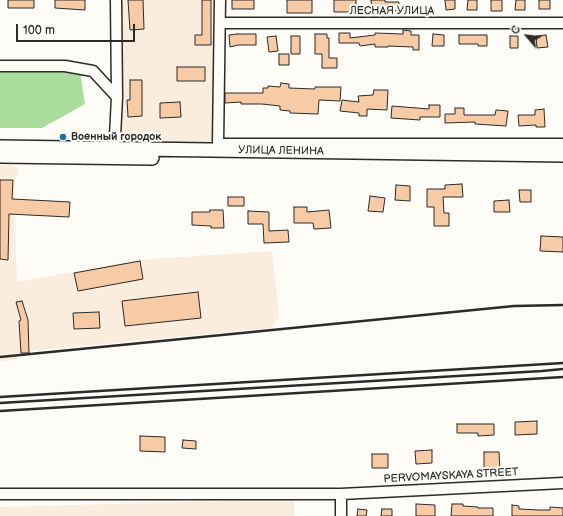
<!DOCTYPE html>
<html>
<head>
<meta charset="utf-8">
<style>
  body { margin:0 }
  #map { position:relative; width:563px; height:516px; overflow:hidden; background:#fdfcf7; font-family:"Balsamiq Sans",sans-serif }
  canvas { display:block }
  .north { position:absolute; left:507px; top:16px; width:40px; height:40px; -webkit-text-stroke:3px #fdfcf7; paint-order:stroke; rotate:298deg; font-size:11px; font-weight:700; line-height:16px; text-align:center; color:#2b2b2b }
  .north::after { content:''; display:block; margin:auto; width:14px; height:18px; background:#2b2b2b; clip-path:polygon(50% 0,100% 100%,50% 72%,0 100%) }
  .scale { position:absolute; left:16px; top:24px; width:119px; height:18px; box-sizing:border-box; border:2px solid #2b2b2b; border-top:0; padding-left:5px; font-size:12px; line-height:14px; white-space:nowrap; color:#2b2b2b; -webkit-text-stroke:3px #fdfcf7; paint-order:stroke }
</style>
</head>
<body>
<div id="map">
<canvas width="563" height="516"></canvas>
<div class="north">С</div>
<div class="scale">100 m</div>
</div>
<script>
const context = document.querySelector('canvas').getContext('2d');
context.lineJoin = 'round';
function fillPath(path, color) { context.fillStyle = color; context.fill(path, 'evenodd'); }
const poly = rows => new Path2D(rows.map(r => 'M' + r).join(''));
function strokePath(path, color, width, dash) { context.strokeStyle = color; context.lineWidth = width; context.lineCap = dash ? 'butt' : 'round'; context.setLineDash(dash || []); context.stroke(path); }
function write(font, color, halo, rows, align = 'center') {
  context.font = font + ' "Balsamiq Sans",sans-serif'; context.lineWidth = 4; context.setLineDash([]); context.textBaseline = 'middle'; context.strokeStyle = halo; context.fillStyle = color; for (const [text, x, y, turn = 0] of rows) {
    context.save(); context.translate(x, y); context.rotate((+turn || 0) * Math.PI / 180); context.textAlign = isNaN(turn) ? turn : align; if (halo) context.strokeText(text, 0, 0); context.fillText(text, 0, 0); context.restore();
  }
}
const built = poly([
  [119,0,215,0,213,139,202,145,120,140],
  [0,165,13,165,19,170,14,183,17,282,137,260,272,251,279,316,272,328,31,351,18,354,17,360,0,361],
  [294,499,294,516,0,516,0,507]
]);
const green = poly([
  [0,70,80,71,85,104,42,128,0,128]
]);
const building = poly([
  [8,0,34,0,34,8,8,8,8,0],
  [55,0,85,0,85,10,55,8,55,0],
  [128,0,143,0,144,29,130,30,128,0],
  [202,0,211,0,211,45,195,45,195,35,202,35,202,0],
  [232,0,254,0,254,9,232,9,232,0],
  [287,0,312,0,312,13,287,13,287,0],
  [334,0,356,0,356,12,334,12,334,0],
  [371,0,385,0,385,2,399,2,398,11,387,11,387,8,372,9,371,0],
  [445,0,455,0,455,9,446,10,445,0],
  [468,0,477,0,477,10,467,10,468,0],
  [491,0,502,0,502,11,491,11,491,0],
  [516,0,525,0,525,10,515,10,516,0],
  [539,0,550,0,550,9,539,9,539,0],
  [403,30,411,31,411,35,419,35,419,50,413,50,413,47,388,46,388,47,375,47,375,44,360,46,359,43,339,43,339,33,350,33,350,38,375,35,375,33,403,34,403,30],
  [237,34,256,34,256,45,238,45,230,47,229,35,237,34],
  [315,34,327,34,327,38,329,38,329,58,337,58,337,68,322,68,322,54,315,54,315,34],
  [433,34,444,35,444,46,432,46,433,34],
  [459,35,487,35,487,46,478,46,478,44,459,44,459,35],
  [546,35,548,47,537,48,536,36,546,35],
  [276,36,278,51,269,52,267,37,276,36],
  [291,36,300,36,300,54,291,54,291,36],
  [510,36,518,36,518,48,510,48,510,36],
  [279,54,289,54,289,65,279,65,279,54],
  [177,67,205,67,205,81,177,81,177,67],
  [130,80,142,80,142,116,128,117,127,100,130,100,130,80],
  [281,83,289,84,289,88,315,89,315,87,341,87,340,101,319,100,318,114,290,113,290,111,280,110,280,106,262,104,241,104,241,102,225,103,225,93,263,93,263,88,268,88,268,86,280,87,281,83],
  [374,90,388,90,387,110,367,109,367,116,359,116,359,113,340,111,342,100,359,102,358,96,373,95,374,90],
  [180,102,181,117,160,118,160,103,180,102],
  [429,105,440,105,440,117,420,117,420,120,391,118,392,106,429,109,429,105],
  [455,108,464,108,464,115,495,115,496,110,508,111,506,126,475,124,475,122,445,123,445,114,455,114,455,108],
  [544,109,545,127,536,127,536,125,519,126,518,115,535,115,535,110,544,109],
  [0,180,13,180,12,199,70,202,69,217,9,214,8,260,0,259,0,180],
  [462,184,463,197,443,197,444,213,449,213,449,226,434,226,434,207,427,207,427,189,445,189,445,185,462,184],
  [396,185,410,186,410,201,395,200,396,185],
  [519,190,531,190,531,202,520,202,519,190],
  [370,196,385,198,383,212,368,211,370,196],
  [228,197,244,197,244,206,228,206,228,197],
  [509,200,510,212,494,212,494,201,509,200],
  [294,207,307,207,307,212,329,210,331,228,314,229,313,223,294,223,294,207],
  [210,210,223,210,224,228,211,228,211,226,192,225,192,212,210,212,210,210],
  [248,211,269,212,269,231,288,230,289,242,264,243,263,224,248,224,248,211],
  [541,236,563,237,563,252,540,251,541,236],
  [140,261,143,279,78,291,74,273,140,261],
  [198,292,201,318,125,326,122,301,198,292],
  [22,301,28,320,29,353,21,353,19,321,21,320,16,302,22,301],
  [99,312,100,328,74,329,73,313,99,312],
  [537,421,537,434,515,435,515,422,537,421],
  [457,424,494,424,494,435,478,436,478,433,457,433,457,424],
  [140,436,165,437,165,452,140,451,140,436],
  [183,440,196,441,196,449,182,448,183,440],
  [432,450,432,463,416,464,415,451,432,450],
  [484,452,499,452,500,472,484,473,484,452],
  [372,454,388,454,388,468,372,468,372,454],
  [416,504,435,505,435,516,416,516,416,504],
  [452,504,463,504,463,506,478,507,478,508,493,508,493,516,451,516,452,504],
  [512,505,519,506,519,509,539,510,550,510,550,507,563,508,563,516,512,516,512,505],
  [358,509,367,510,366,516,357,516,358,509],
  [382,509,392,509,392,516,381,516,382,509]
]);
const minor = poly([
  [220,0,218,144,563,144],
  [220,23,563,23],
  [0,66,65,66,93,71,117,97],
  [114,156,117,97,116,0],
  [0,494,341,494,563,483],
  [341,494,341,516]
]);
const major = poly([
  [0,147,563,155],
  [0,156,152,158]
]);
const rail = poly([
  [0,357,514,306,563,305],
  [0,397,563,363],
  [0,403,542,371,563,369],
  [0,411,563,377]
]);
const markers = [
  [63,137,4,"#1f6fb2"]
];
const streetNames = [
  ["ЛЕСНАЯ УЛИЦА",392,11],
  ["УЛИЦА ЛЕНИНА",281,151,1],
  ["PERVOMAYSKAYA STREET",451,476,-3]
];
const poiNames = [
  ["Военный городок",71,137]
];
fillPath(built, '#fbedde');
fillPath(green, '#aadc9d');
fillPath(building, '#f6cba5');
strokePath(building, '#2b2b2b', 1);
strokePath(minor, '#2b2b2b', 13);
strokePath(major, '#2b2b2b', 16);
strokePath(minor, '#fdfcf7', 10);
strokePath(major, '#fdfcf7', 13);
strokePath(rail, '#2b2b2b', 2.5);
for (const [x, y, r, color] of markers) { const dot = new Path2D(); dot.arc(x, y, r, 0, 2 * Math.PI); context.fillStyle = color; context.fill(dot); strokePath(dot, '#fdfcf7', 1.5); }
write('11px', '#2b2b2b', '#fdfcf7', streetNames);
write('bold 11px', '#2b2b2b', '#fdfcf7', poiNames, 'left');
</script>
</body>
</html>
